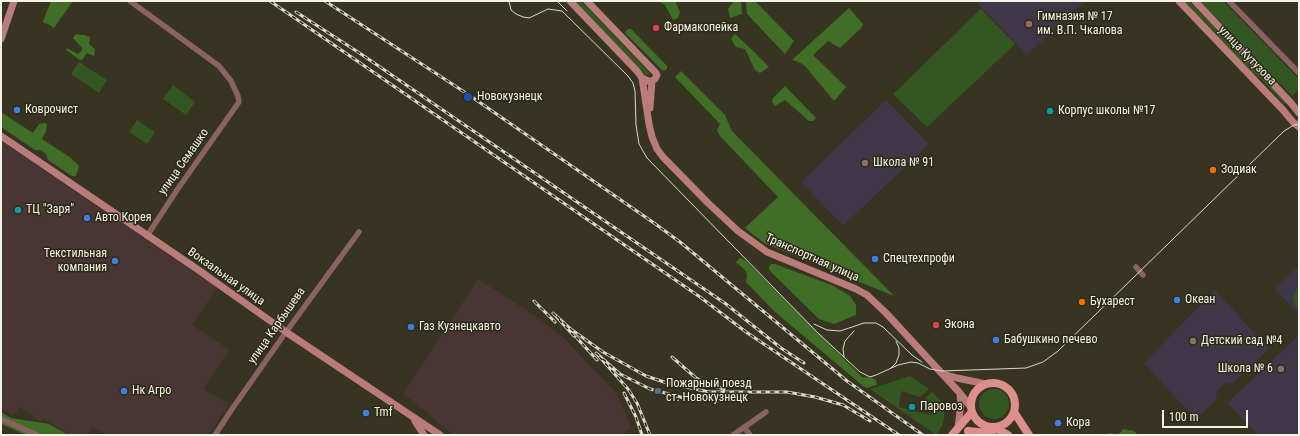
<!DOCTYPE html>
<html>
<head>
<meta charset="utf-8">
<style>
  body { margin:0 }
  #map { position:relative; width:1300px; height:436px; overflow:hidden; background:#373421; font-family:"Roboto Condensed",sans-serif }
  canvas { display:block }
  .frame { position:absolute; inset:0; border:2px solid #f5f3e7; pointer-events:none }
  .scale { position:absolute; left:1162px; top:410px; width:86px; height:18px; box-sizing:border-box; border:2px solid #f5f3e7; border-top:0; padding-left:5px; font-size:12px; line-height:14px; white-space:nowrap; color:#f5f3e7; -webkit-text-stroke:3px #2d2a18; paint-order:stroke }
</style>
</head>
<body>
<div id="map">
<canvas width="1300" height="436"></canvas>
<div class="frame"></div>
<div class="scale">100 m</div>
</div>
<script>
const context = document.querySelector('canvas').getContext('2d');
context.lineJoin = 'round';
function fillPath(path, color) { context.fillStyle = color; context.fill(path, 'evenodd'); }
const poly = rows => new Path2D(rows.map(r => 'M' + r).join(''));
function strokePath(path, color, width, dash) { context.strokeStyle = color; context.lineWidth = width; context.lineCap = dash ? 'butt' : 'round'; context.setLineDash(dash || []); context.stroke(path); }
function write(font, color, halo, rows, align = 'center') {
  context.font = font + ' "Roboto Condensed",sans-serif'; context.lineWidth = 3; context.setLineDash([]); context.textBaseline = 'middle'; context.strokeStyle = halo; context.fillStyle = color; for (const [text, x, y, turn = 0] of rows) {
    context.save(); context.translate(x, y); context.rotate((+turn || 0) * Math.PI / 180); context.textAlign = isNaN(turn) ? turn : align; if (halo) context.strokeText(text, 0, 0); context.fillText(text, 0, 0); context.restore();
  }
}
const industrial = poly([
  [1,141,217,288,192,325,230,350,203,389,229,404,208,435,105,435,93,427,88,435,71,435,43,419,41,422,20,407,13,416,1,408],
  [478,279,537,317,563,337,616,393,632,428,621,435,454,435,441,426,427,412,420,408,418,404,403,394]
]);
const education = poly([
  [977,1,1085,1,1027,55,976,2],
  [886,100,929,144,843,226,801,182],
  [1299,266,1299,315,1275,289],
  [1215,290,1269,349,1232,384,1226,382,1216,392,1217,399,1197,418,1194,418,1144,363],
  [1299,335,1299,435,1258,435,1227,403]
]);
const green = poly([
  [574,1,581,1,649,72,649,75,646,75],
  [1182,1,1189,1,1287,103,1284,104,1261,79,1251,72],
  [1200,1,1223,1,1299,79,1299,89,1292,96],
  [981,9,1015,44,927,127,893,94],
  [79,62,107,80,99,93,71,74],
  [173,85,195,102,186,115,163,99],
  [137,120,155,132,147,144,129,132],
  [1299,286,1299,311,1295,305,1293,298,1295,292],
  [910,376,929,389,920,397,901,391,899,407,931,415,933,408,924,400,932,392,940,400,944,409,944,419,942,426,936,435,870,389],
  '979 404a15 15 0 1 1 30 0a15 15 0 1 1-30 0Z'
]);
const forest = poly([
  [51,1,73,1,54,28,48,24,44,23,43,21],
  [658,1,675,1,680,12,678,18,673,20,665,5],
  [734,1,741,1,742,14,730,18,728,9],
  [746,1,754,1,757,3,794,41,785,54,747,14],
  [849,8,863,24,861,28,840,48,828,41,813,55,846,87,834,101,805,66,799,62,792,60],
  [628,29,631,29,667,66,667,69,664,71,661,69,626,34,625,32],
  [76,34,80,35,84,35,90,37,89,44,95,49,94,56,87,53,82,60,80,60,66,50,67,48,78,54,82,50,82,48,73,38],
  [735,34,752,50,769,67,760,73,755,70,745,49,736,47,731,39],
  [681,71,725,115,732,131,894,296,764,243,745,228,778,197,720,136,717,130,720,124,675,77],
  [785,86,816,118,813,121,809,121,785,100,775,106,772,102,773,98],
  [1,112,33,133,39,124,45,123,47,125,46,131,42,139,71,158,79,166,76,176,72,176,48,160,46,154,40,150,35,150,1,127],
  [741,258,746,261,862,377,873,378,876,380,877,385,867,388,863,386,775,312,746,282,747,275,746,271,736,262,739,259],
  [771,264,775,264,834,286,850,296,856,305,856,315,834,324,819,319,770,271,769,267],
  [1,412,11,418,49,424,68,435,26,435,1,424],
  [1123,429,1134,431,1138,435,1106,435,1110,433,1117,435,1122,431]
]);
const street = poly([
  [130,1,219,66,231,81,238,96,239,102,177,190,147,236],
  [1229,1,1299,73],
  [1136,267,1143,275],
  [1,419,37,435],
  [744,427,750,435],
  [215,435,232,409,286,332,359,232],
  [733,435,766,412]
]);
const secondary = poly([
  [570,1,637,71,642,78,649,124,652,137,657,149,663,157,708,203,738,231,767,252,856,289,867,295,886,313,959,392,970,406],
  [587,1,656,73,657,75,655,79,652,81,648,81,642,78],
  [1179,1,1283,110,1293,122,1299,127],
  [1195,1,1291,103,1299,113],
  [1,39,14,1],
  [650,108,652,81],
  [1,136,197,269,286,332,440,435],
  [943,374,957,378,986,384],
  [415,421,424,435],
  [958,428,961,403,960,394]
]);
const primary = poly([
  '971 405a22 22 0 1 1 44 0a22 22 0 1 1-44 0Z',
  [1014,412,1029,435],
  [995,428,1008,435],
  [968,431,978,432,992,435],
  [952,435,971,413]
]);
const tram = poly([
  [509,1,511,10,516,14,523,17,529,18,548,9,562,11,628,76,633,83,635,91,636,125,639,144,647,158,818,333,860,372,870,377,876,375,898,365,911,362,918,363,930,369,942,371,1026,368,1043,362,1058,351,1284,131,1294,125,1299,124],
  [557,1,567,11],
  [814,324,827,330,840,331,864,323,876,323,883,327,912,355,922,362],
  [844,357,843,349,845,341,854,331],
  [891,368,896,363,899,355,899,348,896,341]
]);
const rail = poly([
  [270,1,700,297,746,332,899,435],
  [325,1,469,95,654,223,680,242,847,381,923,435],
  [296,12,361,54,726,304,781,348,804,363],
  [534,301,555,322],
  [574,336,553,313,572,330,603,352,646,376,667,383,709,392,787,392,815,397,843,405,870,421],
  [576,337,597,360],
  [672,357,696,378,711,385,724,389],
  [624,393,636,417,642,435],
  [650,435,637,403,628,389,596,353,620,374,650,389,684,398]
]);
const markers = [
  [1029,24,4,"#8d6e63"],
  [656,28,4,"#e0444e"],
  [468,97,5,"#1a4fb4"],
  [17,110,4,"#3f7fe0"],
  [1050,111,4,"#0f9aa8"],
  [865,163,4,"#8d6e63"],
  [1213,170,4,"#e8710a"],
  [18,210,4,"#0f9aa8"],
  [87,218,4,"#3f7fe0"],
  [875,259,4,"#3f7fe0"],
  [115,261,4,"#3f7fe0"],
  [1177,300,4,"#3f7fe0"],
  [1082,302,4,"#e8710a"],
  [936,325,4,"#e0444e"],
  [411,327,4,"#3f7fe0"],
  [996,340,4,"#3f7fe0"],
  [1193,341,4,"#8d6e63"],
  [1281,369,4,"#8d6e63"],
  [124,391,4,"#3f7fe0"],
  [658,391,4,"#5c6f8a"],
  [912,407,4,"#0f9aa8"],
  [366,413,4,"#3f7fe0"],
  [1058,423,4,"#3f7fe0"]
];
const poiNames = [
  ["Гимназия № 17",1037,17],
  ["им. В.П. Чкалова",1037,31],
  ["Фармакопейка",664,28],
  ["Новокузнецк",477,97],
  ["Коврочист",25,110],
  ["Корпус школы №17",1058,111],
  ["Школа № 91",873,163],
  ["Зодиак",1221,170],
  ["ТЦ \"Заря\"",26,210],
  ["Авто Корея",95,218],
  ["Текстильная",107,254,"right"],
  ["компания",107,268,"right"],
  ["Спецтехпрофи",883,259],
  ["Океан",1185,300],
  ["Бухарест",1090,302],
  ["Экона",944,325],
  ["Газ Кузнецкавто",419,327],
  ["Бабушкино печево",1004,340],
  ["Детский сад №4",1201,341],
  ["Школа № 6",1273,369,"right"],
  ["Пожарный поезд",666,384],
  ["ст. Новокузнецк",666,398],
  ["Нк Агро",132,391],
  ["Паровоз",920,407],
  ["Tmf",374,413],
  ["Кора",1066,423]
];
const streetNames = [
  ["улица Кутузова",1247,56,46],
  ["улица Семашко",184,162,-55],
  ["Транспортная улица",812,258,24],
  ["Вокзальная улица",226,277,35],
  ["улица Карбышева",277,326,-55]
];
fillPath(industrial, '#4a3535');
fillPath(education, '#3f3748');
fillPath(green, '#345721');
fillPath(forest, '#406e26');
strokePath(street, '#8a6261', 5.5);
strokePath(secondary, '#b97c7a', 7);
strokePath(primary, '#de8f8d', 8);
strokePath(tram, '#dbd8cc', 1);
strokePath(rail, '#dbd8cc', 3);
strokePath(rail, '#2d2a18', 1.5, [4.5]);
for (const [x, y, r, color] of markers) { const dot = new Path2D(); dot.arc(x, y, r, 0, 2 * Math.PI); context.fillStyle = color; context.fill(dot); strokePath(dot, '#2d2a18', 1.5); }
write('12px', '#f5f3e7', '#2d2a18', poiNames, 'left');
write('12px', '#f5f3e7', '#2d2a18', streetNames);
</script>
</body>
</html>
